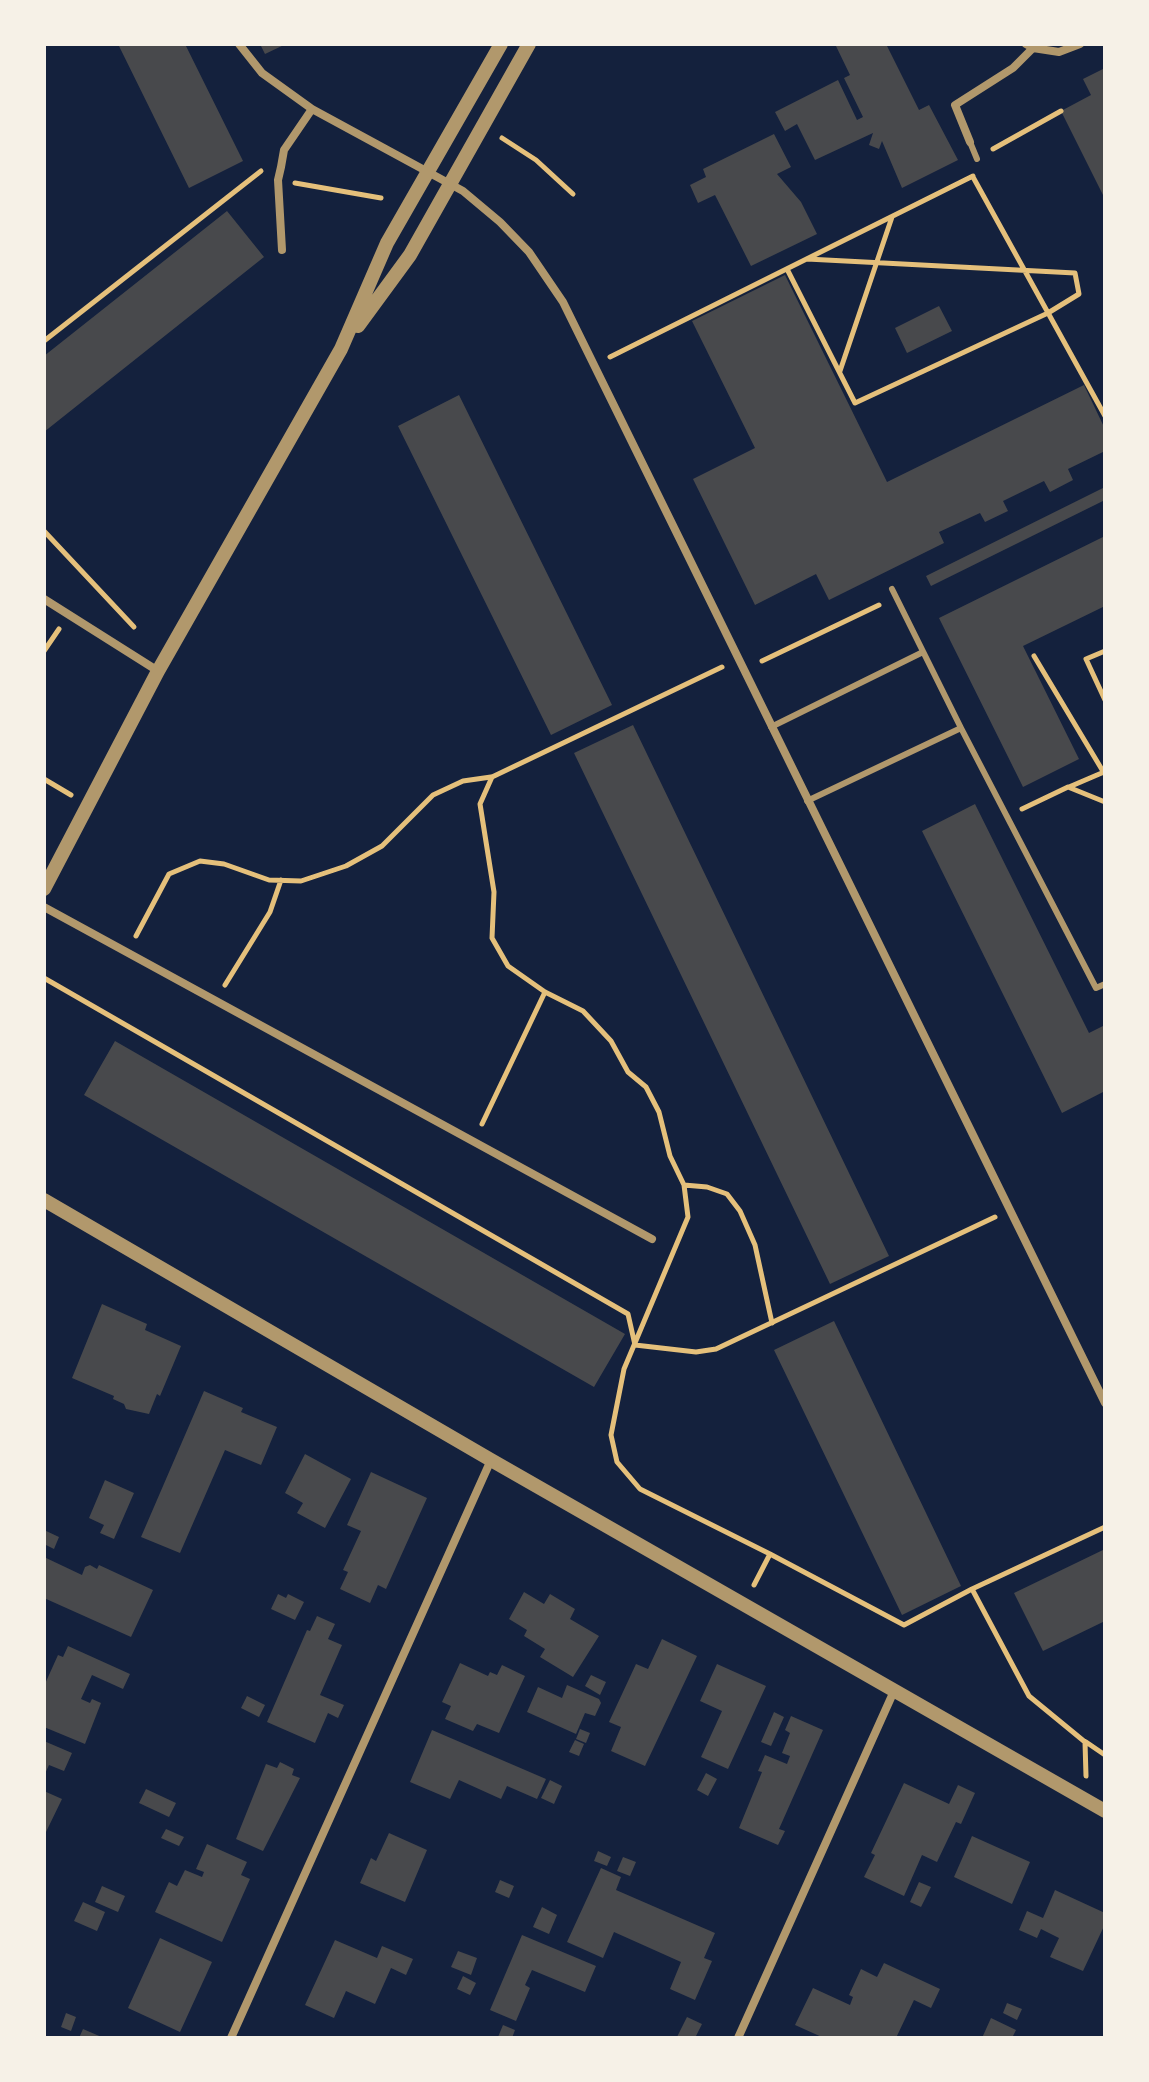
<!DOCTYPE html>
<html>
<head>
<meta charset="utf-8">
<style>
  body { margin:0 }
  #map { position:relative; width:1149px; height:2082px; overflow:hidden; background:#14213d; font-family:Rubik,sans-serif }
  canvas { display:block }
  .frame { position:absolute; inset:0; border:46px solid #f6f1e7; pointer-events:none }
</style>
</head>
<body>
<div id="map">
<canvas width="1149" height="2082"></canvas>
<div class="frame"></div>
</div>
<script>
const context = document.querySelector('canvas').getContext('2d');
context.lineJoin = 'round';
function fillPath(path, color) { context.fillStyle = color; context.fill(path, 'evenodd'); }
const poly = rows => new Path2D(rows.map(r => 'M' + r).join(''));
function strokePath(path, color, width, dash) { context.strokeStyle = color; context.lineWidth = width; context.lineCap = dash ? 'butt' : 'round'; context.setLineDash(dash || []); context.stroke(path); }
const building = poly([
  [118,44,185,44,243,161,189,188],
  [260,44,286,44,265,54],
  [835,44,886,44,919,110,929,105,958,160,902,188,882,141,879,149,869,145,873,133,815,160,797,124,785,131,775,112,838,80,857,120,863,117,844,78,850,75],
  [1105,68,1105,199,1061,111,1091,95,1083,79],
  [774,134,791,167,777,174,801,202,817,234,751,266,715,195,698,203,690,185,706,177,703,169],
  [227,211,264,257,44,432,44,356],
  [785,275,887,482,1084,385,1105,429,1105,451,1068,469,1073,480,1050,492,1044,481,1003,501,1008,511,985,522,980,513,939,532,944,543,829,600,816,574,755,605,693,479,755,448,692,321],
  [939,306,952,331,907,353,895,328],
  [459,395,612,705,551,735,398,426],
  [1105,487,1105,500,931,586,926,576],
  [1105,536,1105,606,1023,646,1079,759,1023,787,939,618],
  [633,725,889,1256,830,1284,574,753],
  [975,804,1089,1033,1105,1025,1105,1091,1062,1113,922,831],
  [115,1041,625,1334,594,1387,84,1095],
  [102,1304,147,1324,145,1330,181,1346,160,1396,157,1394,149,1414,126,1409,124,1404,113,1399,114,1396,72,1378],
  [834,1321,961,1586,902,1615,774,1350],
  [204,1391,243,1408,241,1412,277,1427,261,1465,225,1450,180,1553,141,1537],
  [305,1454,351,1479,325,1528,297,1513,303,1503,285,1493],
  [371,1472,427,1498,386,1589,378,1585,370,1603,340,1589,348,1572,343,1570,361,1531,347,1525],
  [105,1480,134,1493,114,1539,100,1533,104,1525,89,1518],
  [44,1530,59,1537,54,1549,44,1544],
  [1105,1549,1105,1621,1043,1651,1014,1593],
  [44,1557,82,1575,85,1567,90,1565,97,1569,99,1565,153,1590,131,1637,44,1598],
  [524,1592,544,1604,550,1594,575,1609,570,1619,599,1636,573,1677,540,1657,545,1649,524,1636,527,1630,509,1619],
  [278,1594,286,1598,288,1594,304,1602,295,1620,271,1609],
  [317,1616,335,1624,328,1639,342,1645,320,1695,344,1705,338,1718,328,1713,315,1743,267,1722,307,1630,310,1631],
  [662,1639,697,1656,645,1766,611,1751,621,1727,609,1722,636,1664,648,1669],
  [68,1646,130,1674,123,1689,92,1675,81,1699,90,1703,92,1699,101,1703,85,1744,44,1727,44,1686,58,1655,63,1657],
  [460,1663,488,1676,490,1672,497,1675,502,1665,525,1676,499,1733,477,1724,473,1731,445,1719,451,1706,442,1702],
  [717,1664,766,1686,728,1769,701,1757,722,1711,700,1701],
  [591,1675,606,1682,600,1695,585,1686],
  [567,1685,599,1699,601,1703,595,1716,585,1713,576,1734,527,1712,538,1687,562,1698],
  [247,1696,265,1705,259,1717,241,1708],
  [774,1712,784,1717,771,1746,761,1742],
  [791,1716,823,1730,779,1829,785,1831,778,1845,739,1828,762,1772,758,1771,765,1755,787,1764,790,1756,782,1753,790,1733,785,1730],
  [580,1729,590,1733,586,1743,576,1739],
  [432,1730,546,1779,537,1799,507,1786,501,1799,459,1780,450,1799,410,1782],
  [575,1740,584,1744,579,1756,569,1752],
  [44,1741,72,1753,64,1771,49,1765,44,1776],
  [280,1762,294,1769,292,1775,300,1778,263,1851,236,1839,266,1764,277,1768],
  [706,1773,717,1779,708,1796,697,1790],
  [550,1780,562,1786,554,1804,541,1798],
  [904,1783,949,1804,958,1785,975,1793,961,1824,956,1822,937,1862,922,1855,904,1896,864,1877,875,1855,871,1853],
  [146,1789,176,1803,169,1817,139,1803],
  [44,1791,62,1799,46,1832,44,1831],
  [166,1829,184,1837,179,1846,161,1838],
  [389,1833,427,1850,405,1902,360,1883,371,1858,376,1861],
  [972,1836,1030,1862,1012,1904,954,1877],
  [207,1844,247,1862,241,1875,250,1879,222,1942,155,1912,169,1882,177,1886,185,1870,202,1877,204,1872,196,1869],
  [598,1851,611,1857,607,1866,594,1861],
  [623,1857,636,1862,630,1876,617,1871],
  [601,1868,621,1877,616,1890,715,1933,704,1958,712,1961,695,2000,670,1989,681,1962,614,1932,603,1958,567,1942],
  [500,1880,514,1886,509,1898,495,1892],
  [919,1882,931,1887,921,1907,910,1902],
  [102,1886,125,1896,118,1912,95,1902],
  [1055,1890,1105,1913,1105,1924,1083,1971,1050,1957,1059,1938,1041,1929,1037,1938,1019,1930,1027,1911,1043,1918],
  [83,1902,105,1912,97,1931,74,1921],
  [542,1907,557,1915,549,1934,533,1927],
  [522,1935,596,1966,585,1992,532,1970,525,1985,530,1988,516,2021,490,2010],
  [160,1938,212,1962,180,2032,128,2008],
  [335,1940,377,1958,382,1946,413,1959,406,1975,391,1968,375,2004,346,1991,334,2018,305,2005],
  [458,1951,477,1958,471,1975,451,1967],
  [884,1963,940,1989,931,2008,914,2000,896,2038,824,2038,795,2025,813,1988,850,2005,853,1997,849,1995,861,1969,877,1977],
  [463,1976,476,1983,470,1995,457,1989],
  [1007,2003,1022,2009,1017,2020,1003,2013],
  [66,2013,76,2017,71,2031,61,2027],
  [687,2017,702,2024,695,2038,677,2037],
  [991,2018,1016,2030,1012,2038,982,2038],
  [503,2025,515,2030,512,2038,498,2037],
  [83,2029,104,2038,79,2038]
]);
const path = poly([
  [502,138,536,160,573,194],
  [993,149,1061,111],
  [973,177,1105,416],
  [295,183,381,198],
  [787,269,855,403,1048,313,1079,294,1075,273,807,259],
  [44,341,261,171],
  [610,357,973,176],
  [840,371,892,217],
  [44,531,134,627],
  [44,651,59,629],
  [1105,651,1086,659,1105,700],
  [1034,656,1104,773],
  [762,661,879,605],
  [722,667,492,777,480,804,494,892,492,938,508,966,545,992,583,1011,611,1041,628,1072,646,1087,659,1112,670,1156,684,1185,688,1217,624,1369,611,1435,617,1462,640,1489,770,1554,904,1625,972,1589],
  [44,779,71,795],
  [1069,787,1104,772],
  [1022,809,1068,787,1105,802],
  [136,936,169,874,200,861,224,864,269,880,301,881,346,866,382,846,433,795,463,781,491,777],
  [44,978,628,1314,635,1345,696,1352,716,1349,995,1217],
  [225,985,270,912,281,880],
  [482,1124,545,992],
  [684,1185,707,1187,727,1194,740,1211,755,1245,772,1323],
  [754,1585,770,1554],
  [1086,1742,1105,1755],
  [1086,1776,1085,1742,1029,1696,972,1589,1105,1527]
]);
const service = poly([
  [970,142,977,159],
  [892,589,961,728,1096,988,1105,984],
  [771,727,923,652],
  [807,801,961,728]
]);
const minor = poly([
  [239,44,262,73,312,109,463,191,500,222,529,252,563,302,1105,1403],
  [1026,44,1033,48,1059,52,1080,44],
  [970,142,955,105,1013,68,1033,48],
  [282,250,278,180,281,167,284,150,312,109],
  [44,599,158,671],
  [44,907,652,1239],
  [231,2038,491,1460],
  [738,2038,894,1691]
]);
const tertiary = poly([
  [358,326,410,255,529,44],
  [44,889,158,671,341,349,387,243,501,44],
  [44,1200,491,1460,1105,1811]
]);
fillPath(building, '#48494c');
strokePath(path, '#e5c07b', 5);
strokePath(service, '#b1986c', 6);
strokePath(minor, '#b1986c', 8);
strokePath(tertiary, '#b1986c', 14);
</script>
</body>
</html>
